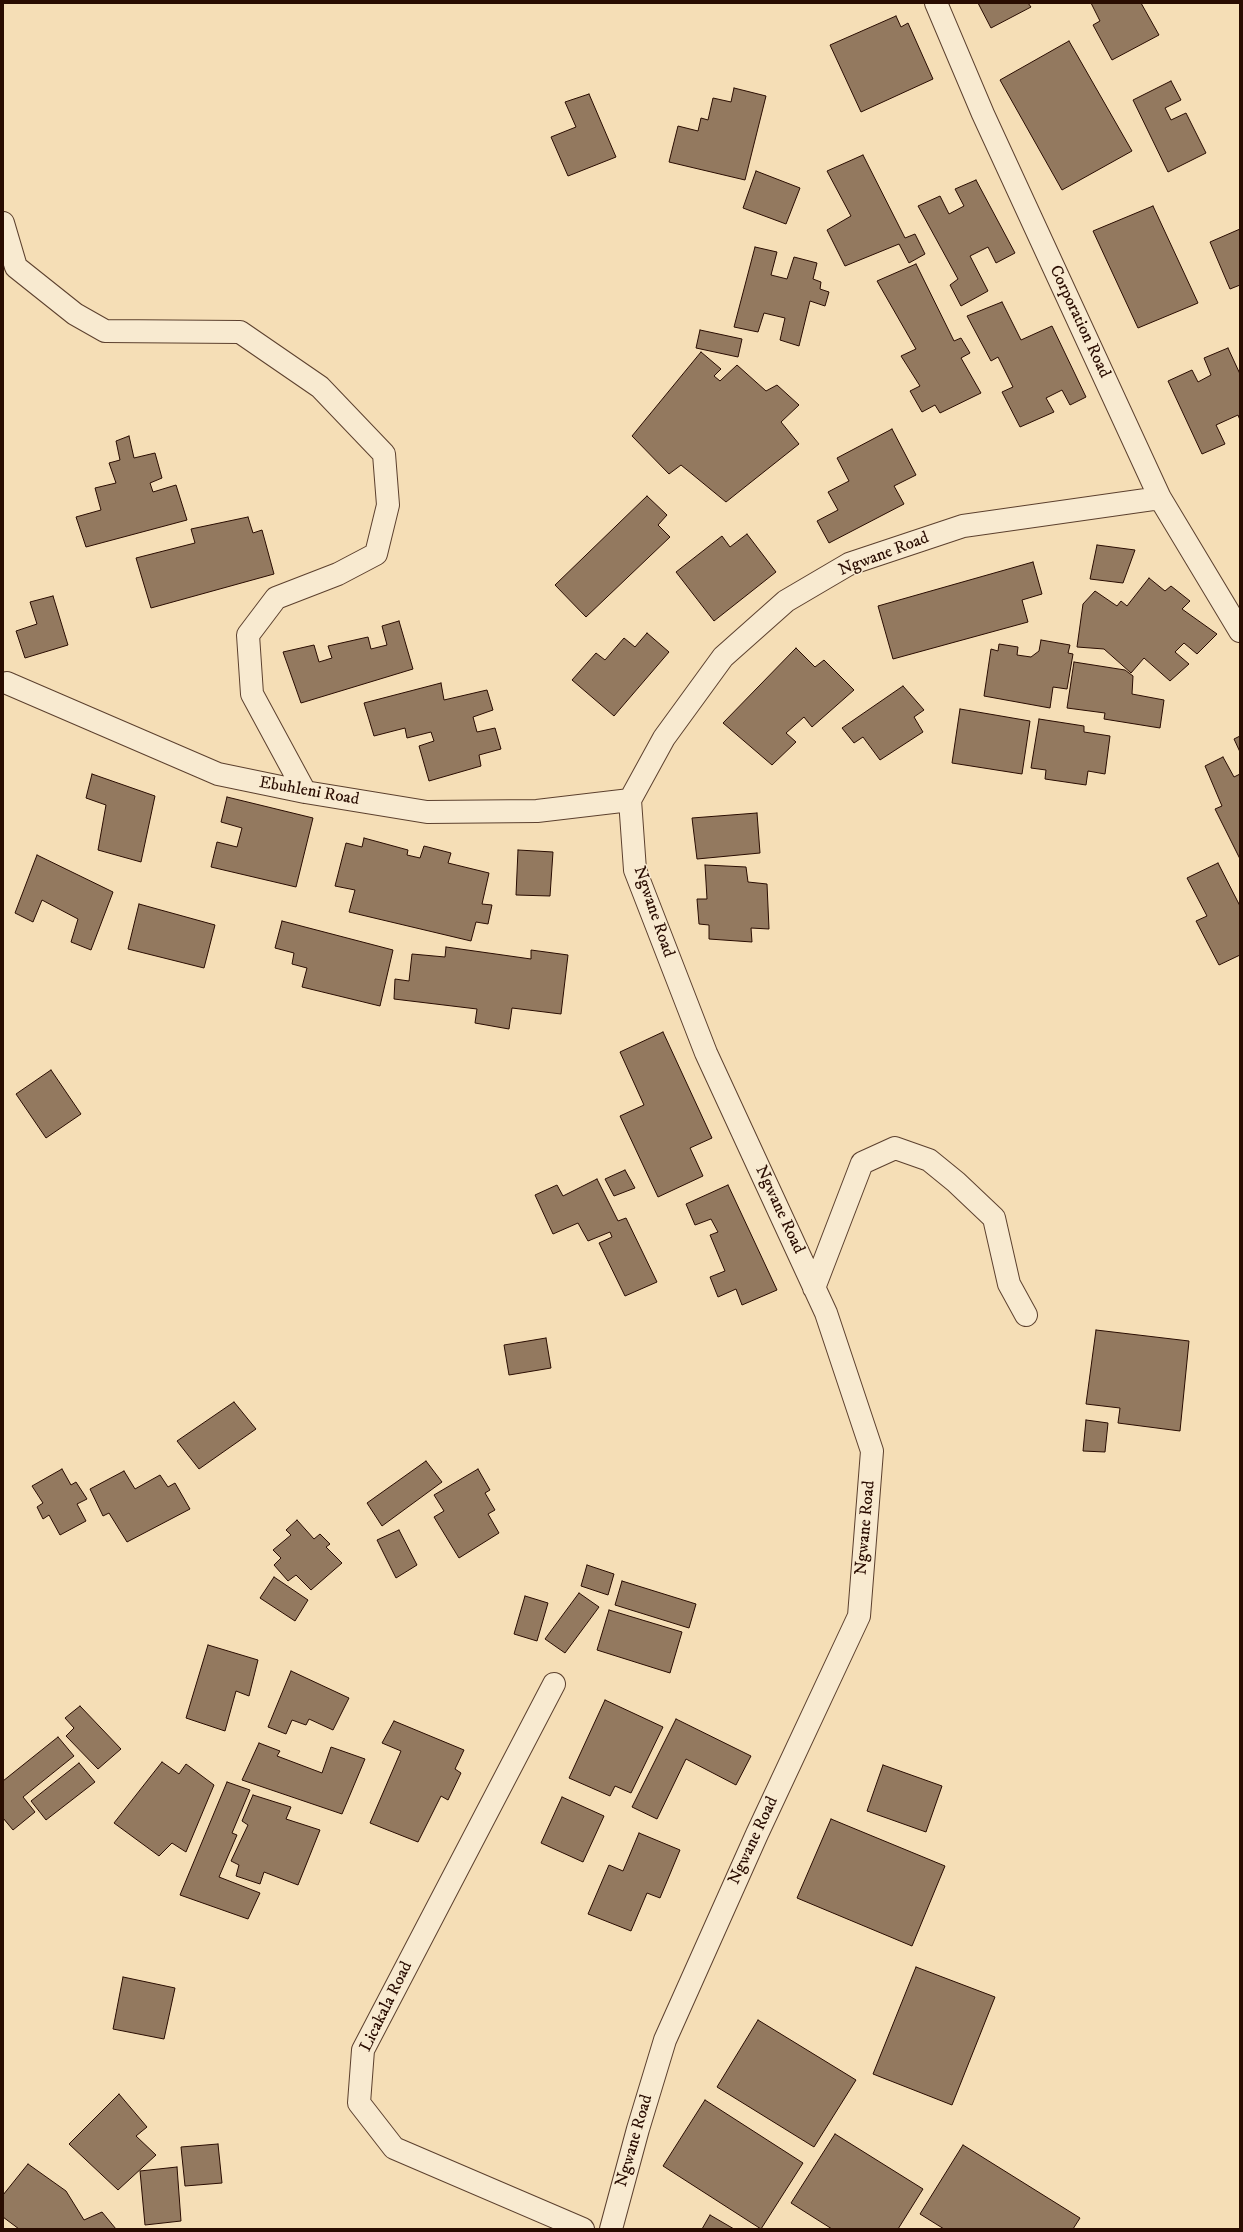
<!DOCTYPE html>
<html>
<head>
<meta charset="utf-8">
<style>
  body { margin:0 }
  #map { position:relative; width:1243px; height:2232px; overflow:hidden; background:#f5deb6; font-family:"IM FELL DW Pica",serif }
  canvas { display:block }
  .frame { position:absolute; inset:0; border:4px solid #290c01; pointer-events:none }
</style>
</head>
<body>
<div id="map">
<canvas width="1243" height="2232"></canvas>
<div class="frame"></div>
</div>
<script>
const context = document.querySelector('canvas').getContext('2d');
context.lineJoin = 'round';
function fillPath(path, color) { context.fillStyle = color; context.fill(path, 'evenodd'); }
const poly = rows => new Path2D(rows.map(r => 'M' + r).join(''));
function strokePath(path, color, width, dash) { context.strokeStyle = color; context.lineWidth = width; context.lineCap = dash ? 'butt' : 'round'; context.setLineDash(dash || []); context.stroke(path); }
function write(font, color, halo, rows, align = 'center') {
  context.font = font + ' "IM FELL DW Pica",serif'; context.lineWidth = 3; context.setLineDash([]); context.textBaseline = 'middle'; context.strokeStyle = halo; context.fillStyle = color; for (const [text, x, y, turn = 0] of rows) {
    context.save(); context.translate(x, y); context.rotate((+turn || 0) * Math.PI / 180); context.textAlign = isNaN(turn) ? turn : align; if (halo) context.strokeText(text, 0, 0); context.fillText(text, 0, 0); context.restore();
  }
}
const building = poly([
  [978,3,1028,3,1031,7,991,28,978,3],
  [1091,3,1141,3,1159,35,1112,60,1093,25,1100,21,1091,3],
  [896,16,901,27,908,23,933,79,861,112,830,45,896,16],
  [1069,41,1132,151,1062,190,1000,80,1069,41],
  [1171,81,1181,100,1165,108,1171,120,1186,113,1206,153,1168,172,1133,100,1171,81],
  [734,88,766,96,745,180,669,162,678,126,698,131,701,118,708,120,713,98,731,102,734,88],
  [589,94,616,157,568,176,551,137,576,127,565,102,589,94],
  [863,155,905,238,915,234,925,254,909,263,899,244,845,266,827,230,851,216,827,171,863,155],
  [756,171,800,188,786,224,743,208,756,171],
  [976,180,1015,253,996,263,988,247,970,256,988,291,961,306,950,285,958,279,918,206,940,196,949,214,964,206,955,189,976,180],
  [1153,206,1198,303,1138,328,1093,231,1153,206],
  [1240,229,1240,285,1230,289,1210,242,1240,229],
  [755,247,777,252,771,275,787,279,794,257,817,263,813,279,821,282,820,289,829,292,825,306,810,301,799,346,780,340,785,318,764,313,758,332,734,327,755,247],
  [916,264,954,341,961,338,970,353,961,358,981,393,940,413,935,405,922,412,910,391,920,386,901,356,916,349,877,281,916,264],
  [1002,302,1021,340,1052,326,1086,397,1070,405,1062,390,1046,398,1054,412,1020,427,1002,392,1013,387,998,357,991,361,967,316,1002,302],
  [700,330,742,339,738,357,696,348,700,330],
  [1228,348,1240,374,1240,420,1238,415,1216,425,1225,444,1202,454,1168,381,1192,370,1198,382,1211,375,1204,358,1228,348],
  [701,352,721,369,714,376,720,381,737,365,766,391,777,385,799,405,781,422,799,444,726,502,681,465,669,474,632,436,701,352],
  [892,429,916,475,894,486,904,504,829,543,817,521,838,510,828,492,849,481,837,458,892,429],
  [129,436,134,458,155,453,162,478,150,483,153,492,176,485,187,520,86,547,76,517,101,510,95,488,116,483,109,463,120,460,116,441,129,436],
  [647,496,667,515,658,525,670,537,586,617,555,585,647,496],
  [248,517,253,533,262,530,274,574,151,608,136,558,195,543,191,529,248,517],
  [747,534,776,572,714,621,676,572,722,536,730,547,747,534],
  [1097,545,1135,550,1123,583,1090,579,1097,545],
  [1033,562,1042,594,1022,600,1028,622,893,659,878,606,1033,562],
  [1149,578,1165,591,1171,586,1190,601,1182,609,1217,634,1197,654,1184,643,1175,652,1189,664,1170,681,1144,658,1131,673,1104,649,1077,647,1083,604,1095,591,1117,606,1121,601,1127,606,1149,578],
  [53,596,68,645,25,658,16,631,37,624,30,602,53,596],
  [399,621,413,669,301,703,283,652,314,645,319,662,332,658,328,646,368,637,371,649,387,645,382,626,399,621],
  [647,633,669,652,614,716,572,680,596,653,605,660,624,638,635,647,647,633],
  [1041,640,1070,645,1068,653,1073,654,1067,689,1053,687,1050,708,984,696,991,649,998,651,999,644,1018,647,1017,655,1031,657,1039,651,1041,640],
  [796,648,815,667,824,660,854,690,812,727,804,717,786,733,796,742,772,765,723,723,796,648],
  [1074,662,1125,670,1133,676,1132,694,1164,700,1160,728,1104,719,1105,713,1067,708,1074,662],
  [441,683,444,700,487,690,493,710,473,717,477,732,495,728,501,749,479,755,481,766,429,781,419,746,434,741,431,732,407,738,405,728,374,736,364,703,441,683],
  [903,686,924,710,914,717,923,732,880,760,863,737,854,743,842,728,903,686],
  [960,709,1030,721,1022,774,952,763,960,709],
  [1039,719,1084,726,1084,732,1110,736,1105,774,1088,771,1086,785,1045,779,1046,770,1031,768,1039,719],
  [1240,736,1240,752,1234,739,1240,736],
  [1223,757,1234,777,1240,774,1240,859,1215,809,1222,806,1205,766,1223,757],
  [92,774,155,796,141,862,98,850,106,805,86,798,92,774],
  [227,797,313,818,296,887,211,867,217,842,237,847,242,828,221,822,227,797],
  [757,813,760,853,697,859,692,818,757,813],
  [364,838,408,850,407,855,420,858,424,846,451,853,448,863,489,873,482,904,492,905,488,924,476,922,471,941,349,912,355,890,335,886,346,843,362,847,364,838],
  [518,850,553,852,550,896,516,895,518,850],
  [37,855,113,892,91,950,71,942,78,919,42,900,33,922,15,913,37,855],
  [1218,863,1240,906,1240,955,1219,965,1196,921,1207,916,1187,878,1218,863],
  [705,865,746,867,748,882,767,884,769,929,751,928,752,942,709,939,709,925,699,924,697,899,707,899,705,865],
  [139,904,215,925,204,968,128,949,139,904],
  [282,921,393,950,380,1006,302,987,307,968,292,964,294,953,275,948,282,921],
  [446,947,531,959,531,950,568,955,561,1014,512,1008,509,1029,475,1023,477,1009,394,999,395,979,409,981,412,954,445,957,446,947],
  [663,1032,712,1138,690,1148,703,1176,658,1197,620,1116,644,1105,620,1052,663,1032],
  [51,1070,81,1114,46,1138,16,1094,51,1070],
  [625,1170,635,1188,614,1196,605,1179,625,1170],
  [597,1179,618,1221,626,1218,657,1282,625,1296,599,1243,612,1237,610,1232,588,1241,578,1223,553,1234,535,1195,557,1185,563,1196,597,1179],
  [728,1185,777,1290,742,1305,736,1289,718,1297,710,1277,725,1271,710,1235,718,1232,711,1219,695,1225,686,1204,728,1185],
  [1096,1330,1189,1341,1180,1431,1118,1423,1120,1408,1086,1404,1096,1330],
  [546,1338,551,1368,509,1375,504,1345,546,1338],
  [234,1402,256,1429,199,1469,177,1441,234,1402],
  [1086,1420,1108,1423,1105,1452,1083,1451,1086,1420],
  [426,1461,442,1482,382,1526,367,1503,426,1461],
  [62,1469,71,1485,76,1482,87,1499,77,1504,86,1521,60,1535,49,1515,43,1519,37,1507,43,1503,32,1486,62,1469],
  [478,1469,490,1490,485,1493,495,1510,488,1514,499,1533,459,1558,434,1517,444,1511,434,1495,478,1469],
  [124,1471,135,1489,160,1475,168,1487,175,1483,190,1509,127,1542,109,1513,103,1516,90,1489,124,1471],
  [297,1520,314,1539,320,1534,330,1544,326,1547,342,1563,311,1590,296,1575,288,1581,274,1565,281,1558,273,1550,291,1535,286,1530,297,1520],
  [399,1530,417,1565,396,1578,377,1540,399,1530],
  [587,1565,614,1574,608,1595,581,1586,587,1565],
  [274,1577,308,1600,295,1621,260,1598,274,1577],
  [622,1581,696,1604,689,1628,615,1605,622,1581],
  [579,1593,599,1607,565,1653,545,1639,579,1593],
  [525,1596,548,1603,537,1641,514,1634,525,1596],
  [609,1610,682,1632,670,1673,597,1650,609,1610],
  [208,1645,258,1660,249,1696,236,1691,225,1731,186,1718,208,1645],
  [291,1671,349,1698,333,1730,309,1719,306,1725,292,1720,286,1734,268,1727,291,1671],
  [605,1700,663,1727,631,1793,615,1786,610,1796,569,1778,605,1700],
  [80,1706,121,1749,98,1769,66,1736,74,1728,65,1718,80,1706],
  [676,1719,751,1756,736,1785,686,1759,657,1819,632,1807,676,1719],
  [394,1721,464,1750,455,1769,461,1773,448,1800,441,1796,418,1842,370,1823,401,1751,382,1743,394,1721],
  [58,1737,74,1756,23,1797,35,1812,13,1830,3,1818,3,1781,58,1737],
  [259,1743,280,1751,277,1756,322,1773,331,1747,365,1759,342,1814,242,1780,259,1743],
  [162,1762,179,1774,186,1764,214,1785,186,1852,172,1843,159,1856,114,1823,162,1762],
  [79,1763,95,1782,46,1820,31,1801,79,1763],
  [883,1765,942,1786,926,1832,867,1811,883,1765],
  [227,1782,250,1790,232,1833,237,1835,219,1877,260,1893,248,1919,180,1895,227,1782],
  [253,1795,291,1807,286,1819,320,1830,298,1885,264,1872,260,1884,236,1876,239,1865,231,1861,248,1825,242,1821,253,1795],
  [562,1797,604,1816,583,1862,541,1843,562,1797],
  [831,1819,945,1866,912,1946,797,1898,831,1819],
  [639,1833,680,1850,660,1898,647,1893,631,1931,588,1914,609,1865,623,1871,639,1833],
  [916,1967,995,1997,952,2105,873,2074,916,1967],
  [123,1977,175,1988,164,2039,113,2029,123,1977],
  [758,2020,856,2080,814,2147,717,2087,758,2020],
  [119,2094,147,2127,136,2136,156,2155,118,2190,69,2144,119,2094],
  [705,2100,803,2163,761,2229,663,2166,705,2100],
  [835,2134,923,2189,898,2229,832,2229,791,2203,835,2134],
  [218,2144,222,2183,185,2186,181,2147,218,2144],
  [963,2145,1080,2218,1073,2229,944,2229,920,2214,963,2145],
  [28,2164,66,2191,84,2220,102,2212,116,2229,19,2229,3,2217,3,2195,28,2164],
  [177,2167,181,2221,145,2225,140,2171,177,2167],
  [710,2215,734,2229,702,2229,710,2215]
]);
const minor = poly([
  [936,3,983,114,1160,498,1240,631],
  [3,223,16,267,75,314,105,331,240,332,320,387,384,454,388,505,376,554,338,574,276,598,248,635,252,694,305,792],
  [7,683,218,774,305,792,427,812,537,811,630,800],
  [814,1288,862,1163,895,1148,929,1160,956,1182,994,1218,1009,1284,1026,1315],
  [554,1684,363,2050,359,2103,394,2148,583,2229],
  [611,2229,638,2129,665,2040,757,1834,859,1616,872,1451,826,1313,706,1053,635,870,630,800,664,738,723,657,786,601,849,564,963,526,1160,498]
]);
const streetNames = [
  ["Corporation Road",1079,322,65],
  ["Ngwane Road",884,555,-21],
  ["Ebuhleni Road",309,792,10],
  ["Ngwane Road",653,912,71],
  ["Ngwane Road",779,1210,65],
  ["Ngwane Road",866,1528,-85],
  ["Ngwane Road",754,1841,-65],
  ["Licakala Road",387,2007,-64],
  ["Ngwane Road",635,2141,-74]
];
fillPath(building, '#93795f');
strokePath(building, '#290c01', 1);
strokePath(minor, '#5c402e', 24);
strokePath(minor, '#f8ead0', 22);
write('17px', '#290c01', '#f8ead0', streetNames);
</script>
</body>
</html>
